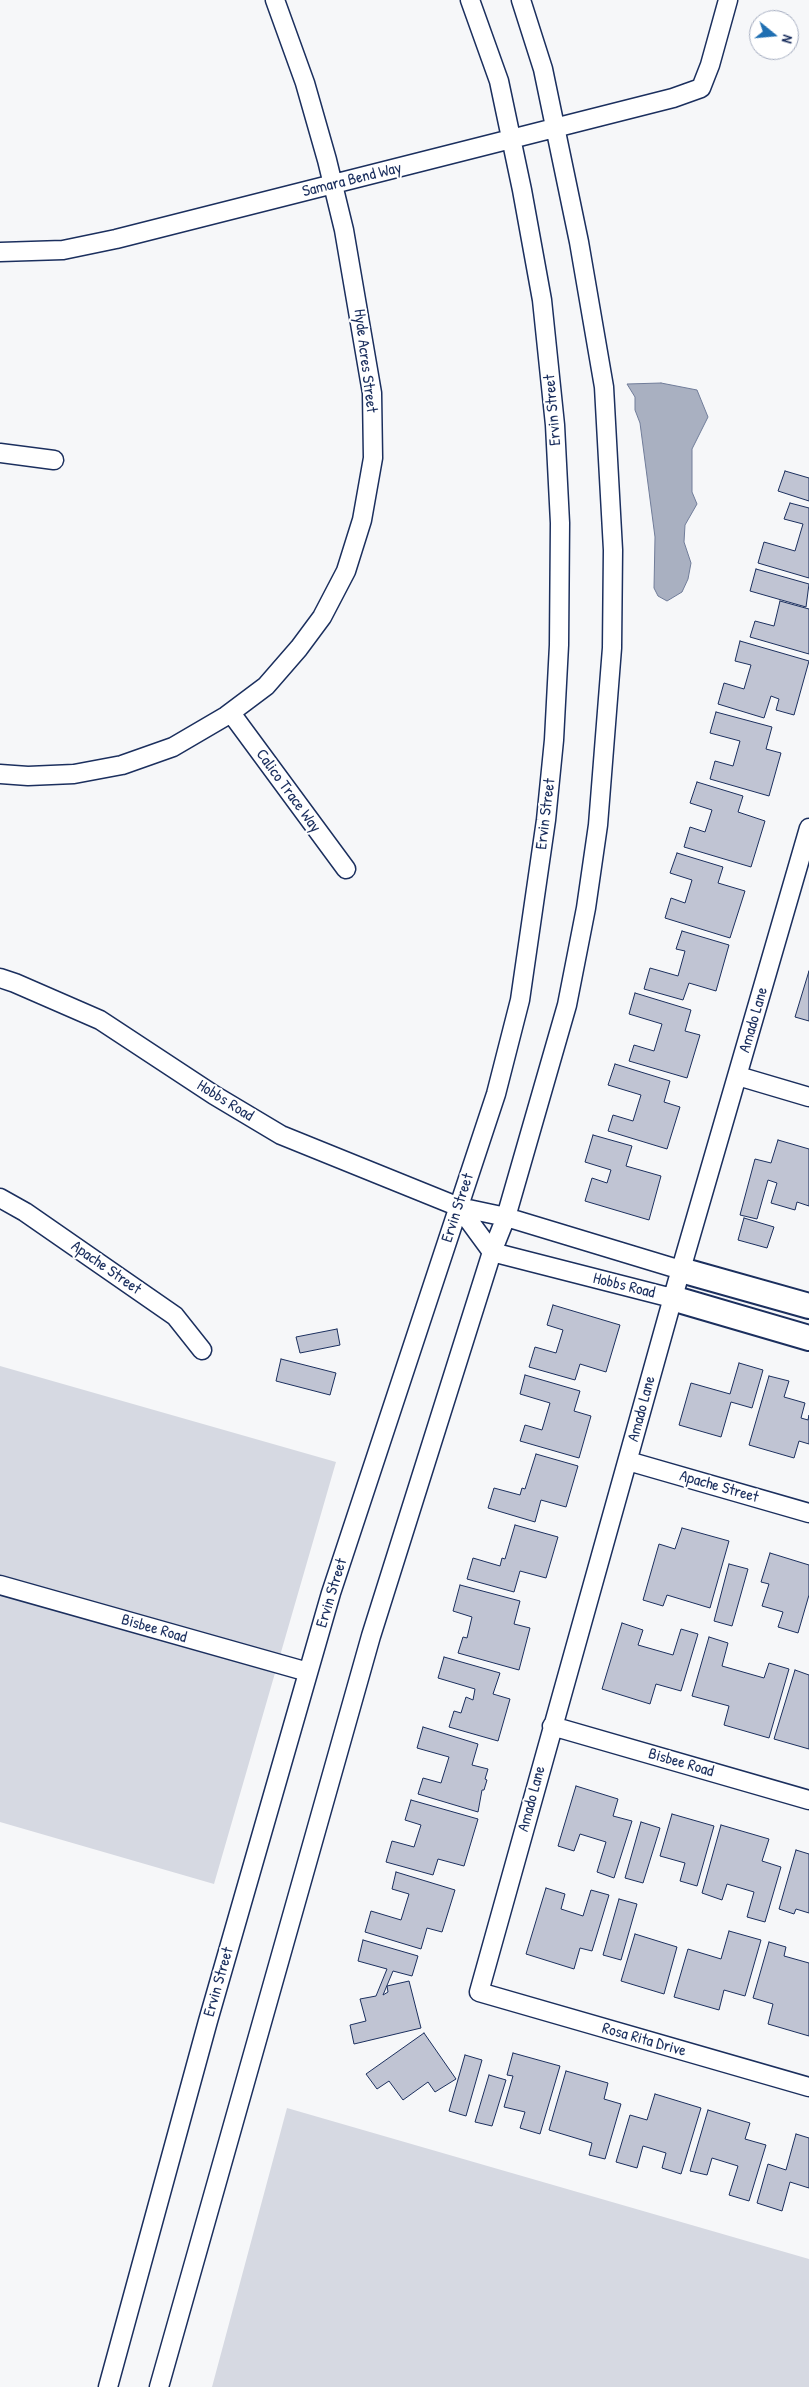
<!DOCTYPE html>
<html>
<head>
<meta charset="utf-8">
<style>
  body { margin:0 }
  #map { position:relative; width:809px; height:2387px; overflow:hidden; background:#f6f7f9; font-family:"Patrick Hand",sans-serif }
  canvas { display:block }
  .north { position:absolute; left:749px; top:10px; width:50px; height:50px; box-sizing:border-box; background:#fff; border:1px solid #a4acbf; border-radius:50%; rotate:107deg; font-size:14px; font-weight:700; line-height:20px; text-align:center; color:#1b2f5e }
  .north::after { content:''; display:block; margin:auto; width:18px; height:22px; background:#1f6fb2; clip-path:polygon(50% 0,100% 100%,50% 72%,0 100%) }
</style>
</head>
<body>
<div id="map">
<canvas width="809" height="2387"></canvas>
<div class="north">N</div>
</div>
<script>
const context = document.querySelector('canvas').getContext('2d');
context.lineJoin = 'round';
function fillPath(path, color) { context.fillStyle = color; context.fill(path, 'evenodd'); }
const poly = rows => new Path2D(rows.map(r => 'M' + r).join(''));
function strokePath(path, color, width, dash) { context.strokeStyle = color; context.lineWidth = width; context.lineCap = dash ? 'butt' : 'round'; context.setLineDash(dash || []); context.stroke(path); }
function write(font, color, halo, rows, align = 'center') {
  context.font = font + ' "Patrick Hand",sans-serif'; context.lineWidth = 4; context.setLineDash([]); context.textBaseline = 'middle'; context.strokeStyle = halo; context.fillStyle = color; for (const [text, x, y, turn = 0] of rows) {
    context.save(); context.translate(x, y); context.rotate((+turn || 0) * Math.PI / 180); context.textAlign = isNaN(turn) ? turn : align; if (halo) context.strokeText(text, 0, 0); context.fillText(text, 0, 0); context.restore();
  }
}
const green = poly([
  [0,1366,336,1462,214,1884,0,1822],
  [287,2108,809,2259,809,2387,212,2387]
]);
const water = poly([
  [661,383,697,390,708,417,692,449,692,492,697,504,685,525,684,542,691,563,688,579,682,592,667,601,658,596,654,588,655,537,640,423,635,410,635,397,627,384,661,383]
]);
const building = poly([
  [785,471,809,478,809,501,778,491,785,471],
  [790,503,809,508,809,578,758,563,764,542,795,551,803,524,784,519,790,503],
  [756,569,809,584,806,607,750,591,756,569],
  [780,601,809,609,809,654,750,637,755,621,774,626,780,601],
  [740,641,809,661,794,715,776,710,779,699,771,696,764,718,718,704,724,683,744,689,751,665,735,661,740,641],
  [716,712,772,727,766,749,781,753,769,796,710,779,715,761,733,766,740,741,710,733,716,712],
  [697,782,743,796,738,812,765,821,751,867,684,847,690,827,705,832,712,810,690,803,697,782],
  [677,853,723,867,718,883,745,891,730,938,665,918,671,898,685,903,692,880,670,873,677,853],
  [682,931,729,945,716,991,689,983,683,1000,644,989,650,968,678,976,685,951,676,949,682,931],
  [809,971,809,1021,795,1017,809,971],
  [635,993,691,1010,685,1031,700,1035,687,1078,629,1061,634,1045,654,1051,662,1024,629,1014,635,993],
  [615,1064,670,1081,664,1102,680,1107,667,1149,608,1131,613,1115,633,1121,641,1095,608,1085,615,1064],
  [593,1135,632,1146,626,1166,661,1176,649,1220,585,1201,592,1178,607,1183,611,1170,585,1162,593,1135],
  [778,1140,809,1149,809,1206,797,1202,795,1210,771,1203,777,1183,768,1180,757,1219,740,1215,755,1159,771,1163,778,1140],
  [744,1218,774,1227,767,1248,738,1240,744,1218],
  [553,1305,620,1325,606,1372,580,1364,575,1380,529,1367,535,1347,556,1353,563,1330,547,1325,553,1305],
  [337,1329,340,1345,300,1353,296,1337,337,1329],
  [281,1359,336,1373,330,1395,276,1381,281,1359],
  [739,1363,763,1370,752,1408,731,1402,721,1437,679,1425,691,1383,730,1394,739,1363],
  [525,1375,580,1391,574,1411,591,1416,579,1458,520,1441,525,1425,542,1430,550,1403,520,1394,525,1375],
  [769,1376,789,1381,784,1397,805,1403,801,1418,808,1420,809,1415,809,1444,799,1441,794,1458,749,1445,769,1376],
  [536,1454,578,1466,566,1507,541,1500,535,1522,488,1508,494,1488,520,1495,522,1488,525,1489,536,1454],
  [515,1525,558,1537,546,1578,520,1571,514,1592,467,1579,473,1558,500,1566,502,1558,505,1559,515,1525],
  [682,1528,729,1541,710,1608,667,1595,663,1606,643,1600,659,1544,675,1549,682,1528],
  [770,1553,809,1565,809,1595,798,1633,778,1627,783,1612,762,1606,769,1584,761,1582,770,1553],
  [729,1564,748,1569,732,1626,714,1621,729,1564],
  [460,1585,520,1601,514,1624,530,1628,519,1670,458,1653,463,1637,467,1638,472,1617,453,1611,460,1585],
  [622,1623,643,1630,638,1645,673,1655,681,1629,698,1634,681,1691,656,1684,650,1704,602,1689,622,1623],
  [709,1637,728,1643,722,1666,764,1678,769,1663,789,1669,769,1738,724,1725,729,1706,692,1696,709,1637],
  [444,1657,500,1673,493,1694,510,1699,498,1741,449,1727,454,1711,461,1713,466,1697,473,1700,475,1689,438,1678,444,1657],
  [795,1670,809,1675,809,1749,774,1739,795,1670],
  [423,1727,478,1744,472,1765,488,1769,485,1779,487,1780,484,1790,482,1790,478,1812,418,1794,423,1778,441,1783,449,1757,417,1748,423,1727],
  [576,1786,618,1799,613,1816,632,1821,614,1878,597,1872,606,1842,580,1834,574,1851,558,1846,576,1786],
  [411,1800,478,1819,464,1866,438,1859,433,1875,386,1862,392,1841,414,1847,421,1825,405,1820,411,1800],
  [672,1814,714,1826,697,1886,680,1881,685,1863,660,1856,672,1814],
  [641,1822,660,1828,643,1883,625,1878,641,1822],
  [721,1825,769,1839,762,1861,781,1867,765,1922,747,1917,754,1892,727,1884,722,1900,702,1893,721,1825],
  [796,1850,809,1854,809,1913,796,1909,794,1914,779,1909,796,1850],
  [396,1872,455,1890,442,1932,427,1928,421,1949,365,1932,371,1911,401,1920,409,1894,392,1889,396,1872],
  [546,1888,565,1894,561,1909,583,1916,591,1890,609,1895,592,1951,580,1948,574,1969,526,1954,546,1888],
  [619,1899,637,1904,621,1960,603,1955,619,1899],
  [729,1931,761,1940,745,1996,724,1990,719,2010,674,1997,688,1949,721,1959,729,1931],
  [635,1934,677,1947,664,1994,621,1981,635,1934],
  [363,1940,418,1956,412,1976,393,1971,383,1995,388,1992,387,1986,409,1981,421,2028,354,2044,350,2025,366,2021,360,1999,376,1996,387,1969,358,1961,363,1940],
  [769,1942,786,1947,784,1956,809,1963,809,2036,768,2024,773,2004,753,1998,769,1942],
  [424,2033,456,2079,435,2092,428,2082,403,2100,389,2081,377,2089,366,2074,424,2033],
  [513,2053,560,2066,540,2134,520,2128,525,2112,504,2107,513,2076,507,2075,513,2053],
  [465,2055,482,2060,466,2116,449,2111,465,2055],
  [566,2071,608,2083,604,2099,621,2104,605,2159,589,2155,592,2143,549,2130,566,2071],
  [489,2075,506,2080,492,2126,475,2122,489,2075],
  [655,2094,701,2108,681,2174,662,2168,666,2153,643,2146,637,2168,616,2162,630,2115,647,2120,655,2094],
  [708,2110,750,2123,745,2139,766,2145,749,2201,729,2195,738,2166,712,2158,707,2175,690,2171,708,2110],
  [796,2134,809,2138,809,2188,790,2182,782,2211,757,2203,768,2164,786,2170,796,2134]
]);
const street = poly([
  [0,252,63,250,116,239,673,98,701,88,710,65,728,0],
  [0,453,54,460],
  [231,713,346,869],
  [0,774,28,776,74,774,122,765,173,747,226,716,266,686,299,648,322,617,346,571,362,520,373,458,372,393,344,230,327,160,305,83,275,0],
  [809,828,677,1283,479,1992,809,2087],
  [0,978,15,983,100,1020,214,1095,281,1135,459,1207,506,1217,681,1270],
  [738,1076,809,1097],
  [0,1198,25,1212,175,1316,202,1350],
  [459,1207,492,1252,672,1298],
  [628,1461,809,1513],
  [0,1585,308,1672],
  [552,1726,809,1800],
  [108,2387,208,2021,331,1593,496,1094,520,1000,546,820,554,740,559,645,560,523,555,425,542,300,522,190,499,81,470,0],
  [159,2387,371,1636,492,1252,506,1217,567,1005,586,908,598,825,612,648,613,550,604,387,579,242,543,69,521,0]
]);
const secondary = poly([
  [681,1270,809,1306],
  [672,1298,809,1338]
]);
const streetNames = [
  ["Samara Bend Way",352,180,-14],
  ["Hyde Acres Street",365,361,83],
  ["Ervin Street",553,410,-95],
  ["Calico Trace Way",288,791,54],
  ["Ervin Street",546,814,-83],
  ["Amado Lane",754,1020,-74],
  ["Hobbs Road",225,1101,32],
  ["Ervin Street",458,1208,-72],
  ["Apache Street",106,1268,35],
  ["Hobbs Road",624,1286,14],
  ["Amado Lane",642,1409,-75],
  ["Apache Street",719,1487,16],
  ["Ervin Street",332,1593,-73],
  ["Bisbee Road",154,1629,16],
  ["Bisbee Road",681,1763,16],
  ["Amado Lane",532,1799,-75],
  ["Ervin Street",219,1982,-74],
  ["Rosa Rita Drive",644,2040,16]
];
fillPath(green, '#d6d9e2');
fillPath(water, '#a9b0c1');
strokePath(water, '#707c99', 1);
fillPath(building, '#c0c4d3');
strokePath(building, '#1b2f5e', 1);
strokePath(street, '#1b2f5e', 21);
strokePath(secondary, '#1b2f5e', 28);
strokePath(street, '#fff', 18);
strokePath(secondary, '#fff', 24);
write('16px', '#1b2f5e', '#fff', streetNames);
</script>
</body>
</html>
